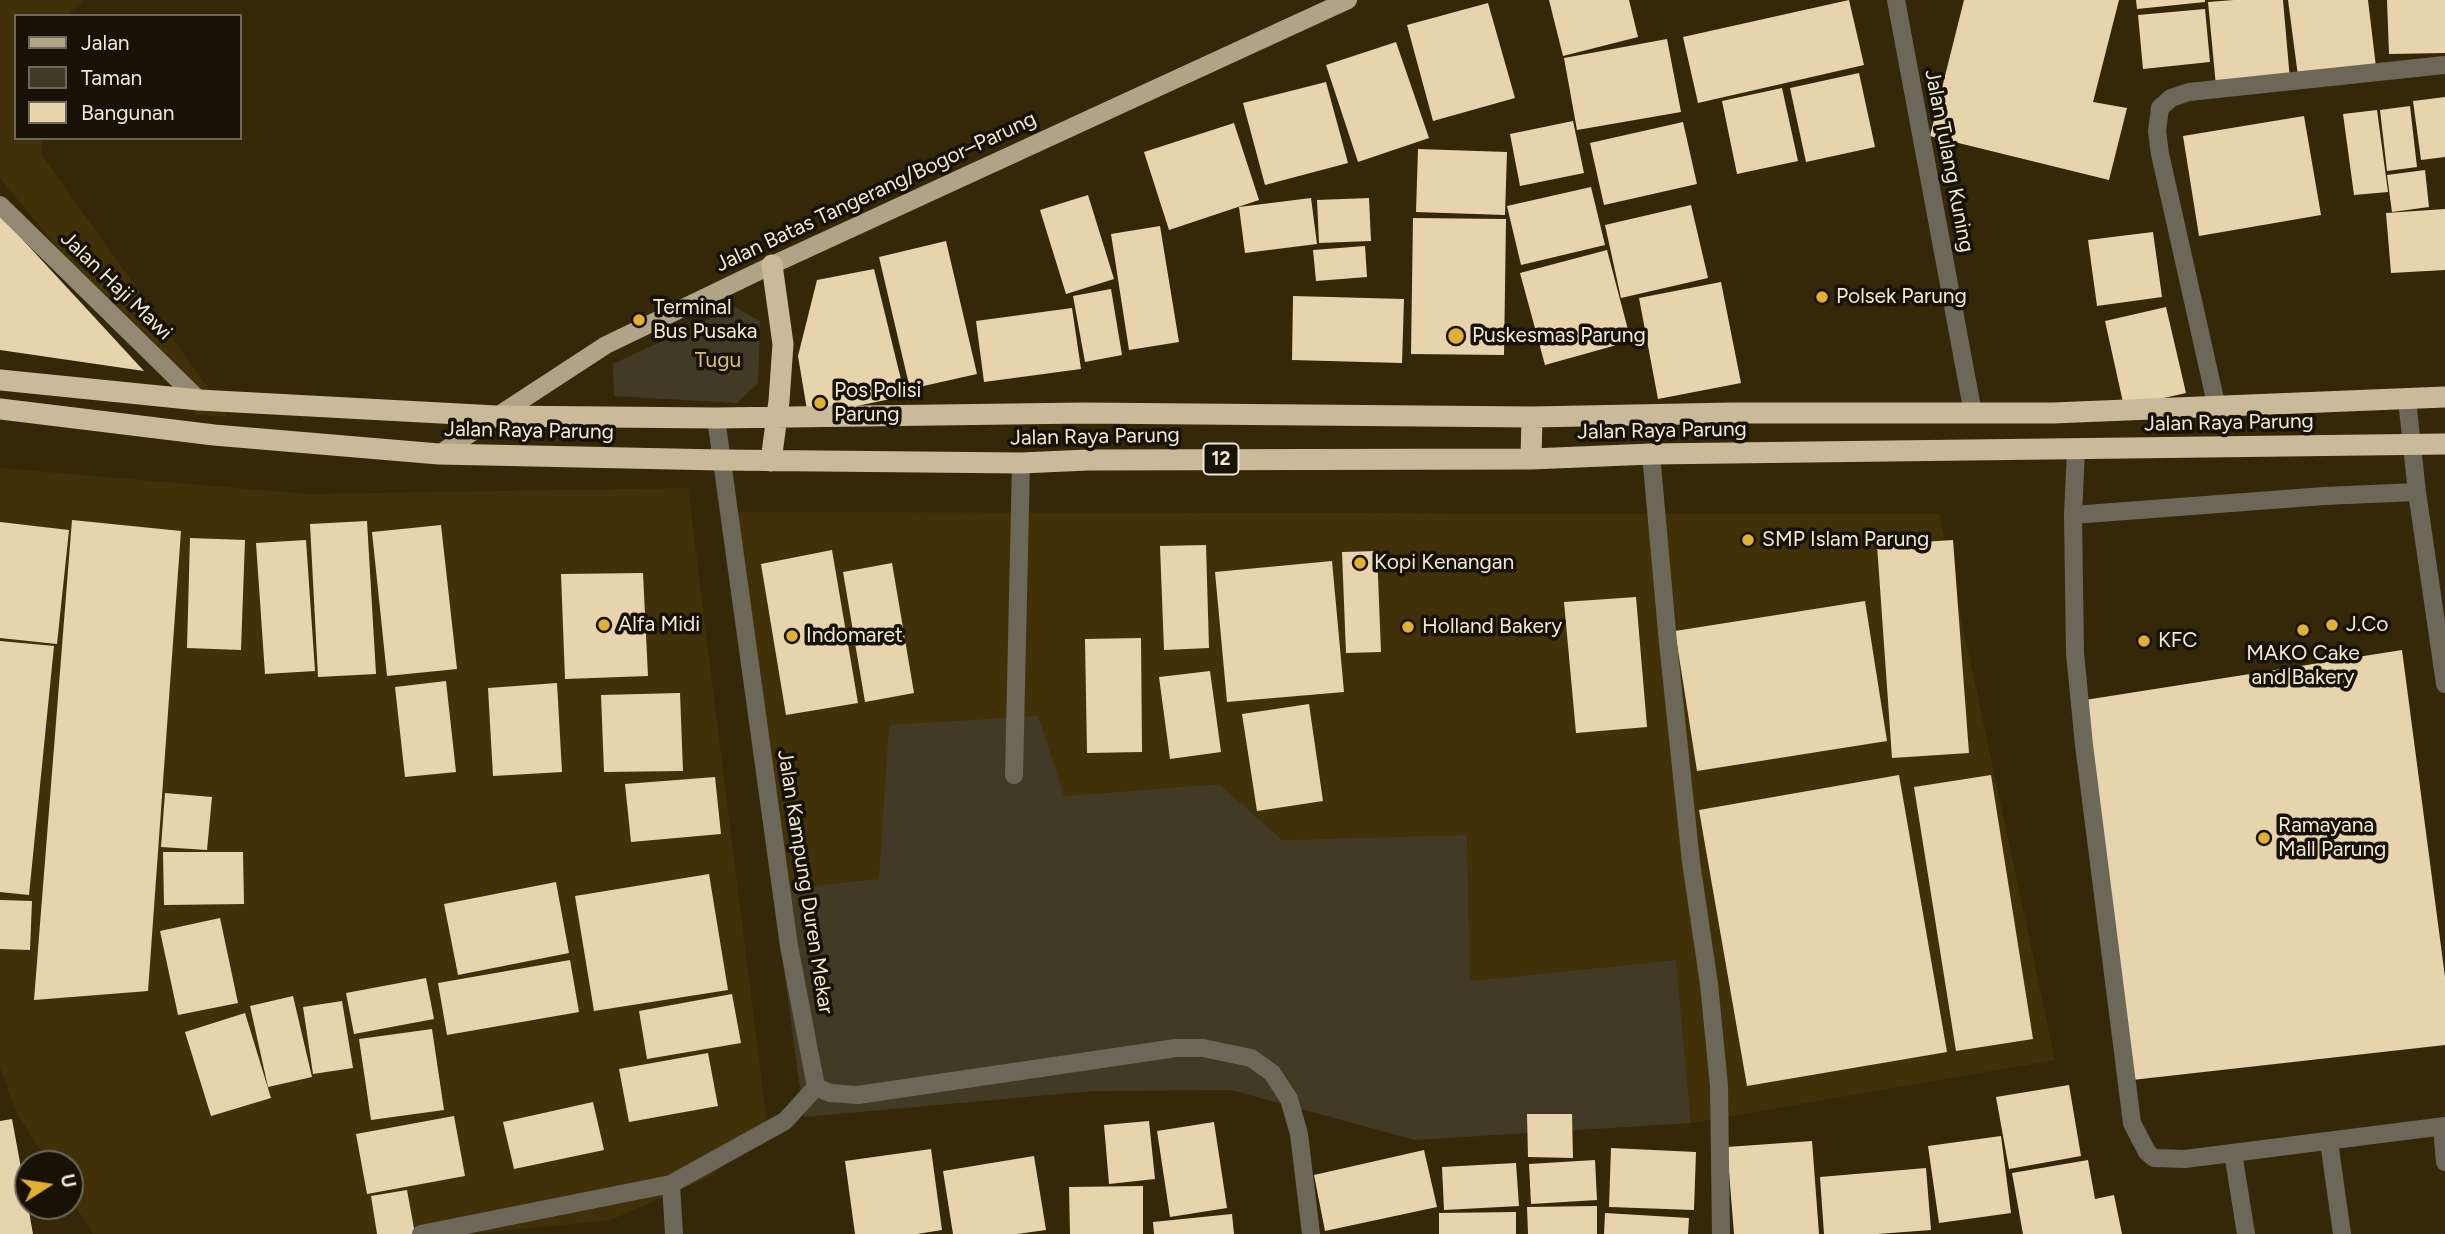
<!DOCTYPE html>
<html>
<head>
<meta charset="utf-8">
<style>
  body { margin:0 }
  #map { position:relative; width:2445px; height:1234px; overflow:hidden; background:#352809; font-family:Figtree,sans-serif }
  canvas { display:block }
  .legend { position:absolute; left:14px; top:14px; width:228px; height:126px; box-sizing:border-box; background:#181206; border:2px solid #6f685a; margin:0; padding:9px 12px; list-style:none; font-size:21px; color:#f1e9d7 }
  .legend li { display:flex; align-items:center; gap:14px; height:35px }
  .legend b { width:35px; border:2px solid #6f685a }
  .north { position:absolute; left:14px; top:1150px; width:70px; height:70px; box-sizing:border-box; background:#181206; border:2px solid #6f685a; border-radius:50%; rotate:78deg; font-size:19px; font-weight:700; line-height:28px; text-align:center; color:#f1e9d7 }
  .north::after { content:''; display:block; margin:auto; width:24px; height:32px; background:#e0b034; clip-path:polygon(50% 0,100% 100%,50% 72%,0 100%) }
</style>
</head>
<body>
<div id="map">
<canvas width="2445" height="1234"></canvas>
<ul class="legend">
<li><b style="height:9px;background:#b0a387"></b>Jalan</li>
<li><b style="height:19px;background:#433a26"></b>Taman</li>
<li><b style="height:19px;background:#e7d4ac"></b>Bangunan</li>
</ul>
<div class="north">U</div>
</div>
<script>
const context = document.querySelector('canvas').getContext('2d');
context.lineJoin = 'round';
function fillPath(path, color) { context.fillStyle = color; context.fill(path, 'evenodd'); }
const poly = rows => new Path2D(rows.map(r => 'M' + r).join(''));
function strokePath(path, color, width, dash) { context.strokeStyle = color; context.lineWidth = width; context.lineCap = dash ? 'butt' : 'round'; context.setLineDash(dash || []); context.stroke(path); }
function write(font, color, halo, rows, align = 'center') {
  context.font = font + ' Figtree,sans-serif'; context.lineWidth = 7; context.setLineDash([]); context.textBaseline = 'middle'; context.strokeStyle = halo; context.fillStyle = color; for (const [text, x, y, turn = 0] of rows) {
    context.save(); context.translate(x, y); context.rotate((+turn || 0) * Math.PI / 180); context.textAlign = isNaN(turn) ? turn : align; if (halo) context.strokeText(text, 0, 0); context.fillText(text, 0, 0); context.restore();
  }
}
const built = poly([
  [0,0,84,0,66,16,16,16,16,138,42,138,41,154,229,417,196,415,0,178],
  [0,468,307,494,688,488,767,1125,713,1175,611,1220,470,1234,93,1234,70,1197,70,1164,49,1164,16,1112,0,1068],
  [726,512,1939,514,2055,1060,1691,1123,1676,960,1470,981,1467,835,1282,840,1219,784,1064,796,879,879,773,890]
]);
const green = poly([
  [735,307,760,321,758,383,737,403,614,396,613,364],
  [1038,716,1064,796,1219,784,1282,840,1467,835,1470,981,1676,960,1691,1123,1415,1140,1231,1090,1093,1091,804,1117,773,890,879,879,889,725]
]);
const building = poly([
  [1549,0,1629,0,1638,37,1563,56],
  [1849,0,1864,65,1698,103,1683,37],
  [1964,0,2119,0,2093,102,2127,108,2109,180,1930,136],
  [2136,0,2205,0,2205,2,2137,9],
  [2234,0,2283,0,2290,80,2216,86,2208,2],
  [2288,0,2368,0,2376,67,2298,76],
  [2387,0,2445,0,2445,53,2389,54],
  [1488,3,1515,98,1433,121,1407,25],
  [2205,9,2210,62,2143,69,2138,15],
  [1667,39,1681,112,1577,130,1564,58],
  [1396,42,1429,138,1358,162,1326,65],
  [1859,73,1875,147,1806,162,1790,88],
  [1326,82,1348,163,1265,185,1243,103],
  [1782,88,1798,161,1737,174,1722,101],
  [2445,97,2445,157,2421,160,2413,101],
  [2410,106,2417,167,2387,171,2380,110],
  [2377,110,2388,192,2354,195,2343,114],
  [2304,116,2321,215,2199,236,2183,136],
  [1573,121,1584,173,1520,186,1510,134],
  [1683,122,1697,184,1604,205,1590,143],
  [1234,123,1259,200,1169,230,1144,152],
  [1418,149,1507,152,1505,215,1416,212],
  [2425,170,2429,207,2392,212,2387,175],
  [1591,187,1605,245,1521,265,1507,206],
  [1088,195,1114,279,1066,294,1040,210],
  [1311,198,1317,244,1245,253,1239,207],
  [1369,198,1371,241,1319,243,1317,200],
  [1691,205,1708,278,1621,298,1605,225],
  [2445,209,2445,270,2391,273,2386,213],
  [0,215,144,371,0,350],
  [1413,218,1506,219,1504,355,1411,354],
  [1160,226,1179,342,1129,350,1111,234],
  [2153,232,2162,297,2097,306,2088,240],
  [946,241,977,374,910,389,879,257],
  [1365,246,1367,277,1316,281,1313,250],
  [1607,250,1631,341,1545,365,1520,273],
  [874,269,905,396,808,416,798,356,817,280],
  [1721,282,1741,383,1658,399,1639,298],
  [1111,289,1122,355,1085,362,1073,296],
  [1293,296,1404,299,1402,363,1292,360],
  [2166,307,2186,393,2124,407,2105,321],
  [1072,308,1081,369,984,382,976,321],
  [72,520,181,531,148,991,34,1000],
  [367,521,376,674,318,677,310,524],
  [0,522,69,530,57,644,0,638],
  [441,525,457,669,387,676,372,532],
  [190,538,245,540,241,650,187,648],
  [306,540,315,671,265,674,256,543],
  [1953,540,1969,753,1892,758,1877,545],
  [1206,545,1209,648,1164,650,1160,546],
  [832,550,858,703,786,715,761,564],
  [1377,551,1381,652,1346,653,1342,552],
  [1332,561,1344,692,1227,702,1215,572],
  [892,563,914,693,865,702,843,572],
  [643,573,648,676,565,679,561,574],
  [1636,597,1647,727,1576,733,1564,602],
  [1865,601,1887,741,1697,771,1675,631],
  [1141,638,1142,752,1087,753,1085,639],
  [0,641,54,646,29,895,0,892],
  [2402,650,2445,977,2445,1045,2132,1080,2085,700],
  [1210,671,1221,752,1170,759,1159,677],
  [446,681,456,772,405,777,395,687],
  [557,683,562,772,493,776,488,688],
  [680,693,683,771,604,772,601,695],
  [1309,704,1323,801,1257,811,1242,714],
  [1899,775,1947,1052,1747,1086,1699,810],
  [1991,775,2033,1039,1956,1051,1914,787],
  [715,777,721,834,631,842,625,784],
  [165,793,212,797,207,850,161,847],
  [163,852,243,852,244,904,164,905],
  [709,874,728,990,594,1011,575,896],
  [556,882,569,953,458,975,444,904],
  [0,900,32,901,30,950,0,949],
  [220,918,238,1003,178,1015,160,931],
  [570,960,579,1012,447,1035,438,983],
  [426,978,434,1019,354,1034,346,993],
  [732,994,741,1043,647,1059,639,1011],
  [293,996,312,1077,268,1087,250,1006],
  [342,1001,353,1068,313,1074,303,1007],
  [245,1013,271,1098,211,1116,185,1032],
  [432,1029,444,1110,371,1120,359,1039],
  [708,1053,718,1106,629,1122,619,1069],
  [2069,1085,2081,1156,2009,1169,1996,1097],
  [593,1102,604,1150,514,1169,503,1122],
  [1527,1114,1572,1114,1573,1158,1528,1157],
  [454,1116,465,1176,367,1194,356,1134],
  [12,1119,28,1206,33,1234,0,1234,0,1121],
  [1149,1121,1155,1179,1109,1184,1104,1125],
  [1214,1122,1227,1208,1170,1217,1157,1131],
  [2001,1136,2011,1213,1939,1223,1928,1146],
  [1812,1141,1819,1234,1734,1234,1727,1147],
  [1611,1148,1696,1152,1694,1210,1609,1207],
  [931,1149,942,1230,917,1234,855,1234,845,1161],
  [1424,1150,1437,1207,1325,1231,1314,1175],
  [1034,1156,1046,1230,1017,1234,953,1234,943,1171],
  [1595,1160,1597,1200,1531,1204,1529,1164],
  [2088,1160,2095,1199,2114,1195,2122,1234,2023,1234,2012,1173],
  [1516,1163,1519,1206,1444,1210,1442,1167],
  [1926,1168,1931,1230,1877,1234,1824,1234,1820,1177],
  [1143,1186,1143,1234,1070,1234,1069,1187],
  [407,1190,415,1234,377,1234,371,1196],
  [1597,1206,1597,1234,1528,1234,1527,1207],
  [1516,1212,1516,1234,1439,1234,1439,1213],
  [1605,1213,1689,1218,1688,1234,1604,1234],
  [1232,1214,1234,1234,1154,1234,1153,1222]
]);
const lane = poly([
  [2407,400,2417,492,2445,684],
  [2417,492,2324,496,2073,515,2075,653,2084,745,2132,1123,2147,1152,2154,1158,2185,1159,2445,1126],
  [2073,515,2076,450],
  [1014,775,1021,463],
  [2442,1128,2445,1162],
  [2329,1142,2342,1234],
  [2233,1153,2246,1234]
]);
const street = poly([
  [1896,0,1973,413],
  [2217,408,2160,154,2157,131,2160,108,2171,98,2189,92,2445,65],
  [1651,454,1668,643,1691,862,1709,984,1719,1086,1721,1234],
  [816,1087,830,1093,858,1095,1176,1048,1203,1048,1251,1058,1272,1073,1289,1099,1299,1134,1311,1234],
  [421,1234,671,1184],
  [674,1234,671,1184,785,1121,816,1087,789,946,716,418]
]);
const secondary = poly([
  [0,205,199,400]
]);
const primary = poly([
  [439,454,606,345,772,265,1348,0]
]);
const highway = poly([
  [0,380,199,400,496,416,716,418,1084,413,1532,417,1733,413,2053,413,2445,397],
  [0,409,214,435,439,454,720,460,1021,463,1088,460,1531,459,1651,454,2445,444],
  [1531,459,1532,417],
  [771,461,779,401,783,344,772,265]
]);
const markers = [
  [1822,297,7,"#e0b034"],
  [639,320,7,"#e0b034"],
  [1456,336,9,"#e0b034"],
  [820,403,7,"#e0b034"],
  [1748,540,7,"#e0b034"],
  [1360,563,7,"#e0b034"],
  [604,625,7,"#e0b034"],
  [2332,625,7,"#e0b034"],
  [1408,627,7,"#e0b034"],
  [2303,630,7,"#e0b034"],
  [792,636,7,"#e0b034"],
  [2144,641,7,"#e0b034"],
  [2264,838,7,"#e0b034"]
];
const shields = [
  [1221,459,35]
];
const shieldNames = [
  ["12",1221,459]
];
const streetNames = [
  ["Jalan Tulang Kuning",1949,161,79],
  ["Jalan Batas Tangerang/Bogor–Parung",876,192,-25],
  ["Jalan Haji Mawi",116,286,44],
  ["Jalan Raya Parung",2229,423,-1],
  ["Jalan Raya Parung",529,431,1],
  ["Jalan Raya Parung",1662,431,-1],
  ["Jalan Raya Parung",1095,437,-1],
  ["Jalan Kampung Duren Mekar",805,882,81]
];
const poiNames = [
  ["Polsek Parung",1836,297],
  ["Terminal",653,308],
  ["Bus Pusaka",653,332],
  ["Puskesmas Parung",1472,336],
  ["Pos Polisi",834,391],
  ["Parung",834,415],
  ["SMP Islam Parung",1762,540],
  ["Kopi Kenangan",1374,563],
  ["Alfa Midi",618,625],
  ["J.Co",2346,625],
  ["Holland Bakery",1422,627],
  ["Indomaret",806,636],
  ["KFC",2158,641],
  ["MAKO Cake",2303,654,"center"],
  ["and Bakery",2303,678,"center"],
  ["Ramayana",2278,826],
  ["Mall Parung",2278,850]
];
const parkNames = [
  ["Tugu",718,361]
];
fillPath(built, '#413109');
fillPath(green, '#433a26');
fillPath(building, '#e7d4ac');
strokePath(lane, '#6d6759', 18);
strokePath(street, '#6d6759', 18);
strokePath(secondary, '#938973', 18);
strokePath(primary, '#b0a387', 18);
strokePath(highway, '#caba99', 21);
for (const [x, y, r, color] of markers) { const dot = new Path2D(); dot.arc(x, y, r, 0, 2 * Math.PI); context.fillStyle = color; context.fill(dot); strokePath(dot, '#181206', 2.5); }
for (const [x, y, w] of shields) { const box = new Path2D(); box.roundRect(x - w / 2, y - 15.5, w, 31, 5); context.fillStyle = '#181206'; context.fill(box); strokePath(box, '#f1e9d7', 2); }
write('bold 19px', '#f1e9d7', null, shieldNames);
write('21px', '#f1e9d7', '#181206', streetNames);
write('21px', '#f1e9d7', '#181206', poiNames, 'left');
write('21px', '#dabe7f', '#181206', parkNames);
</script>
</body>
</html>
